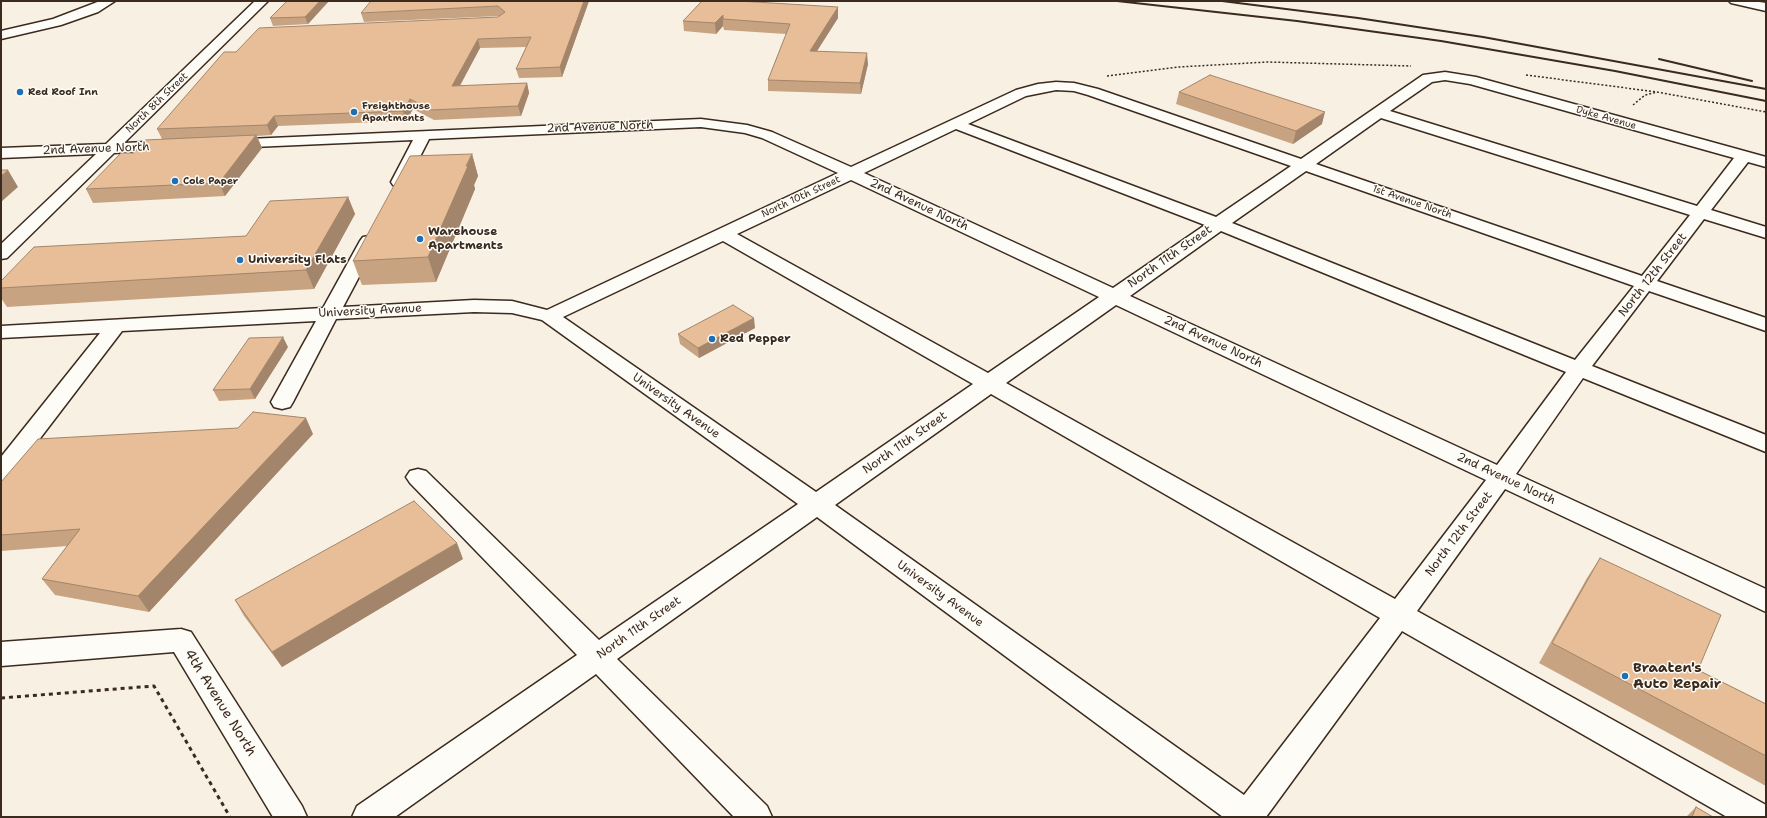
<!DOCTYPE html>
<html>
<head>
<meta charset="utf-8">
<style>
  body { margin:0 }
  #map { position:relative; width:1767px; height:818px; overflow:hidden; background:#f9f0e4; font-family:"Shantell Sans",sans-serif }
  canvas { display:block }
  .frame { position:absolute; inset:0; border:2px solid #3b2a1e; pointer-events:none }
</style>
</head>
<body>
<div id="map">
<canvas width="1767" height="818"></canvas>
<div class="frame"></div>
</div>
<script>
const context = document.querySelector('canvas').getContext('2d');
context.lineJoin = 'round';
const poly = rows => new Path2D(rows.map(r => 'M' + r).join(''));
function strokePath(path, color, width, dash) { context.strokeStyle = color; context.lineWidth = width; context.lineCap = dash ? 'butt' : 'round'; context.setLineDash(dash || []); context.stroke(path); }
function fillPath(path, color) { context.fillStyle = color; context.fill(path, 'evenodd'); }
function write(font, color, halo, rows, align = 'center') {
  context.font = font + ' "Shantell Sans",sans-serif'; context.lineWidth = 3; context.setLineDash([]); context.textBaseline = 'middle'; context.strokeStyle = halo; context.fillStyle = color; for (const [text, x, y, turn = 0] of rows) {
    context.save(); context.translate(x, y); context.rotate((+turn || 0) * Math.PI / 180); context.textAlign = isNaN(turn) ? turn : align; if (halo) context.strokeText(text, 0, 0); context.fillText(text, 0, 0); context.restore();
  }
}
const pathFar1 = poly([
  [1526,75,1657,92],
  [1107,76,1179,67,1267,62,1411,66],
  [1633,105,1645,95,1657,92,1766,112]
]);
const path = poly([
  [1,698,154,686,230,817]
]);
const minor = poly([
  [100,1,115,1,98,12,61,25,1,39,1,31,53,19,100,1],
  [255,1,268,1,124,143,168,141,173,143,176,146,173,149,114,153,7,258,1,259,1,244,96,154,1,158,1,148,106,144,255,1],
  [1729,1,1753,1,1766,3,1766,11,1731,3,1729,1],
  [1445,72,1476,77,1766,157,1766,167,1748,162,1711,210,1766,227,1766,238,1704,219,1657,281,1766,318,1766,331,1649,291,1592,366,1766,435,1766,452,1583,378,1516,474,1766,589,1766,612,1505,489,1417,611,1766,805,1766,817,1727,817,1402,631,1266,817,1223,817,817,517,617,659,767,806,772,817,734,817,596,674,395,817,352,817,357,806,577,655,410,483,406,477,410,471,418,469,426,471,599,640,798,504,542,320,512,313,474,312,336,319,293,402,290,407,282,409,274,407,271,402,316,321,122,331,9,479,1,481,1,457,100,333,1,338,1,326,323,308,360,241,363,237,369,236,375,237,378,241,343,307,474,300,512,301,547,310,838,173,762,138,745,133,701,127,429,139,407,182,405,185,399,187,393,185,391,182,413,140,230,148,225,146,222,143,225,140,701,119,747,125,772,132,851,167,1016,90,1038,84,1056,82,1074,83,1098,89,1301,159,1423,75,1445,72],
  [1445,80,1470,84,1734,158,1697,206,1390,111,1432,82,1445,80],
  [1056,90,1074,91,1088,95,1291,166,1216,217,968,124,1026,96,1056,90],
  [1381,118,1690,215,1642,276,1316,164,1381,118],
  [956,129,1205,225,1113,288,864,173,956,129],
  [1306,171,1634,286,1575,360,1232,223,1306,171],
  [851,180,1099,297,988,373,737,234,851,180],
  [1221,231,1566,372,1497,465,1130,296,1221,231],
  [723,241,973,384,816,492,563,317,723,241],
  [1116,305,1486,480,1395,599,1006,383,1116,305],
  [991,394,1380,618,1244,795,835,505,991,394],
  [181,629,191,632,302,806,307,817,273,817,174,652,1,666,1,642,181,629]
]);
const rail = poly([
  [1117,1,1297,21,1441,41,1615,71,1766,101],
  [1222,1,1358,18,1483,37,1766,89],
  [1659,59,1752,81]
]);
const wall = poly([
  [287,1,329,1,308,24,273,26,270,18],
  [589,1,562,77,519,78,516,69,526,47,480,48,460,86,527,83,529,93,521,116,434,120,413,109,406,121,278,126,271,135,257,136,262,148,225,196,93,203,86,189,134,153,162,139,157,129,236,52,498,17,500,16,364,22,361,13],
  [702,1,838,18,817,51,868,64,861,94,768,91,768,80,786,34,724,30,723,26,716,34,684,31,683,21],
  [1179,92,1322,124,1293,144,1176,104],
  [472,154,478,176,474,185,475,189,436,282,362,285,353,261],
  [348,197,355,214,314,289,7,307,1,298,1,281,246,236],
  [755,328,699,358,680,344,678,334],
  [288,347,255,399,219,401,213,390],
  [313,434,149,612,55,595,42,579,67,546,1,551,1,482],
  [1600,558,1698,670,1766,704,1766,786,1539,663,1587,578],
  [463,559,282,667,244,616,235,600],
  [1696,807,1713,817,1686,817]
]);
const shadedWall = poly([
  [320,1,329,1,308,24,305,17],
  [584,1,589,1,562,77,560,67],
  [838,7,838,18,810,62,810,51],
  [723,15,723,26,716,34,715,23],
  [478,39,480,48,454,96,452,86],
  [867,53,868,64,861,94,860,83],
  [527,83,529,93,521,116,518,106],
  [410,99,413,109,406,121,403,111],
  [1325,112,1322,124,1293,144,1296,131],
  [274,116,278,126,271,135,267,125],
  [256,135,262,148,225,196,219,183],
  [472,154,478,176,474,185,475,189,436,282,428,257],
  [8,170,18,187,1,202,1,176],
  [348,197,355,214,314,289,306,270],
  [754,318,755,328,699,358,698,348],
  [283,337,288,347,255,399,250,389],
  [306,418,313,434,149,612,138,596],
  [457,543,463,559,282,667,272,652]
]);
const building = poly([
  [287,1,320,1,305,17,270,18,287,1],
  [371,1,584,1,560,67,516,69,531,37,478,39,452,86,527,83,518,106,431,110,410,99,403,111,274,116,267,125,157,129,224,52,236,52,259,28,498,17,505,12,498,6,361,13,371,1],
  [702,1,739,1,838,7,810,51,867,53,860,83,768,80,790,24,723,19,723,15,715,23,683,21,702,1],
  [1210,75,1325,112,1296,131,1179,92,1210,75],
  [256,135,219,183,86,189,121,153,134,153,145,140,256,135],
  [472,154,466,166,468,166,428,257,353,261,410,156,472,154],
  [1,170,8,170,1,176,1,170],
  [348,197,306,270,1,288,1,281,34,247,246,236,270,201,348,197],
  [733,305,754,318,698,348,678,334,733,305],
  [283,337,250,389,213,390,249,338,283,337],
  [253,412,306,418,138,596,42,579,80,529,1,535,1,482,38,439,238,428,253,412],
  [414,501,457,543,272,652,235,600,414,501],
  [1600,558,1721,615,1698,670,1766,704,1766,756,1552,643,1600,558],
  [1696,807,1713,817,1692,817,1696,807]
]);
const markers = [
  [20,92,4,"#1f6fb2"],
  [354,112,4,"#1f6fb2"],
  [175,181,4,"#1f6fb2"],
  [420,239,4,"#1f6fb2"],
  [240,260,4,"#1f6fb2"],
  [712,339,4,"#1f6fb2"],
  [1625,676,4,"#1f6fb2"]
];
const farPoinames = [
  ["Red Roof Inn",28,92],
  ["Freighthouse",362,106],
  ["Apartments",362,118],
  ["Cole Paper",183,181]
];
const farStreetnames = [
  ["North 8th Street",157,103,-44],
  ["Dyke Avenue",1606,118,16],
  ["North 10th Street",801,197,-25],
  ["1st Avenue North",1412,202,19]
];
const streetNames = [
  ["2nd Avenue North",600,127,-2],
  ["2nd Avenue North",96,149,-2],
  ["2nd Avenue North",919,205,25],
  ["North 11th Street",1170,257,-35],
  ["North 12th Street",1653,275,-52],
  ["University Avenue",370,311,-3],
  ["2nd Avenue North",1213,342,25],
  ["University Avenue",676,406,35],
  ["North 11th Street",905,443,-35],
  ["2nd Avenue North",1506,479,25],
  ["North 12th Street",1459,534,-53],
  ["University Avenue",940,594,36],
  ["North 11th Street",639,628,-35]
];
const poiNames = [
  ["Warehouse",428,232],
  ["Apartments",428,246],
  ["University Flats",248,260],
  ["Red Pepper",720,339]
];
const nearPoinames = [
  ["Braaten's",1633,668],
  ["Auto Repair",1633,684]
];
const nearStreetnames = [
  ["4th Avenue North",220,703,58]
];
strokePath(minor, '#3b2a1e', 3);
strokePath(pathFar1, '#3b2a1e', 1.5, [2, 2]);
strokePath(path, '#3b2a1e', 3, [4, 4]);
fillPath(minor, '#fdfcf7');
strokePath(rail, '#3b2a1e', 2);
fillPath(wall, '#c7a382');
fillPath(shadedWall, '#a2856a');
fillPath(building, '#e7be97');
strokePath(building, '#a2856a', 1);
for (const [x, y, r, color] of markers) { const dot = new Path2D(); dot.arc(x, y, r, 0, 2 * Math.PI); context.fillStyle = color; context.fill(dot); strokePath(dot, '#fdfcf7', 1.5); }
write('bold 10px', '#3b2a1e', '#fdfcf7', farPoinames, 'left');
write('10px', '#3b2a1e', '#fdfcf7', farStreetnames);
write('12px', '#3b2a1e', '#fdfcf7', streetNames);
write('bold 12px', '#3b2a1e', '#fdfcf7', poiNames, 'left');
write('bold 14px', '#3b2a1e', '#fdfcf7', nearPoinames, 'left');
write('14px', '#3b2a1e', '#fdfcf7', nearStreetnames);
</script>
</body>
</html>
